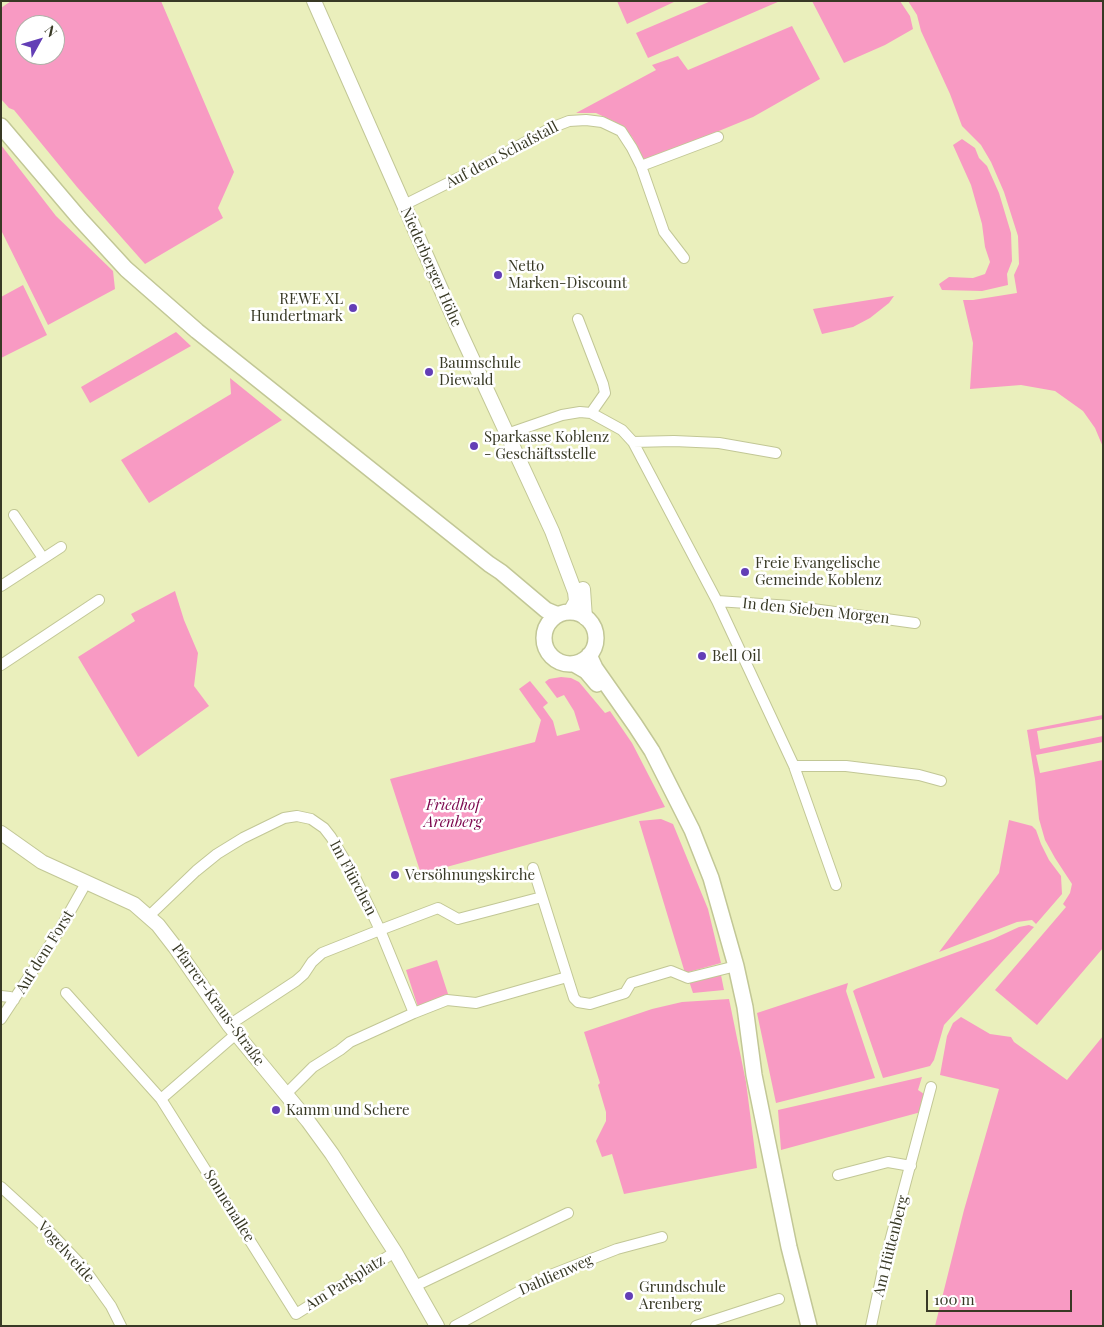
<!DOCTYPE html>
<html>
<head>
<meta charset="utf-8">
<style>
  body { margin:0 }
  #map { position:relative; width:1104px; height:1327px; overflow:hidden; background:#eaefbc; font-family:"Playfair Display",serif }
  canvas { display:block }
  .frame { position:absolute; inset:0; border:2px solid #383925; pointer-events:none }
  .north { position:absolute; left:15px; top:15px; width:50px; height:50px; box-sizing:border-box; background:#fff; border:1px solid #afb0a8; border-radius:50%; rotate:51deg; font-size:14px; font-weight:700; line-height:20px; text-align:center; color:#383925 }
  .north::after { content:''; display:block; margin:auto; width:18px; height:22px; background:#633eb6; clip-path:polygon(50% 0,100% 100%,50% 72%,0 100%) }
  .scale { position:absolute; left:926px; top:1290px; width:146px; height:22px; box-sizing:border-box; border:2px solid #383925; border-top:0; padding-left:6px; font-size:15px; line-height:18px; white-space:nowrap; color:#383925; -webkit-text-stroke:4px #fff; paint-order:stroke }
</style>
</head>
<body>
<div id="map">
<canvas width="1104" height="1327"></canvas>
<div class="frame"></div>
<div class="north">N</div>
<div class="scale">100 m</div>
</div>
<script>
const context = document.querySelector('canvas').getContext('2d');
context.lineJoin = 'round';
function fillPath(path, color) { context.fillStyle = color; context.fill(path, 'evenodd'); }
const poly = rows => new Path2D(rows.map(r => 'M' + r).join(''));
function strokePath(path, color, width, dash) { context.strokeStyle = color; context.lineWidth = width; context.lineCap = dash ? 'butt' : 'round'; context.setLineDash(dash || []); context.stroke(path); }
function write(font, color, halo, rows, align = 'center') {
  context.font = font + ' "Playfair Display",serif'; context.lineWidth = 5; context.setLineDash([]); context.textBaseline = 'middle'; context.strokeStyle = halo; context.fillStyle = color; for (const [text, x, y, turn = 0] of rows) {
    context.save(); context.translate(x, y); context.rotate((+turn || 0) * Math.PI / 180); context.textAlign = isNaN(turn) ? turn : align; if (halo) context.strokeText(text, 0, 0); context.fillText(text, 0, 0); context.restore();
  }
}
const green = poly([
  [11,1,161,1,234,172,218,208,223,218,145,264,77,187,14,110,9,108,1,99,1,8],
  [25,25,55,25,55,55,25,55],
  [617,1,676,1,627,24],
  [711,1,780,1,648,58,636,33],
  [812,1,900,1,910,16,913,29,885,45,844,63],
  [908,1,1103,1,1103,447,1095,428,1083,411,1055,391,1021,385,970,389,973,343,963,300,973,300,1017,293,1014,275,1019,264,1018,236,1004,192,991,162,981,145,962,126,950,94,921,31,917,15],
  [792,26,820,79,753,117,648,160,643,159,632,137,615,122,596,113,576,113,656,70,652,65,678,56,688,70],
  [962,139,975,148,979,158,987,166,999,193,1011,233,1012,261,1007,274,1008,285,982,291,942,290,939,284,949,277,973,278,985,274,990,262,985,247,982,224,971,185,953,145],
  [1,145,56,216,113,271,115,289,48,325,1,230],
  [23,285,47,335,1,358,1,297],
  [894,296,889,303,870,318,853,327,822,334,813,309],
  [176,332,191,346,90,403,81,387],
  [230,378,282,420,149,503,121,460,231,394],
  [175,591,184,620,198,653,194,686,209,706,138,757,78,657,135,621,131,614],
  [561,677,571,678,579,682,605,713,610,711,632,743,665,807,421,874,390,779,535,742,541,720,519,689,530,681,548,703,543,707,553,721,557,736,580,730,574,711,564,695,557,698,545,682,549,679],
  [1103,715,1103,719,1037,731,1040,749,1103,736,1103,742,1036,755,1040,773,1103,760,1103,948,1037,1025,995,990,1066,907,1063,904,1070,893,1072,884,1055,858,1045,840,1039,819,1035,779,1027,730],
  [661,819,673,824,708,909,721,963,685,973,639,821],
  [1009,820,1032,826,1036,830,1041,844,1049,860,1061,876,1062,894,1036,924,1032,920,1017,922,939,952,999,873],
  [1029,925,1034,927,944,1025,934,1060,930,1066,883,1078,853,991,856,989,993,939,1019,927],
  [437,960,449,997,418,1007,406,970],
  [721,975,724,990,693,993,689,981],
  [848,983,846,991,875,1078,776,1103,757,1013],
  [729,999,746,1082,757,1168,624,1194,612,1154,602,1157,596,1141,606,1121,606,1112,598,1085,600,1083,584,1032,652,1009,682,1002],
  [961,1017,990,1034,1011,1037,1014,1042,1067,1080,1103,1036,1103,1326,935,1326,964,1210,999,1089,940,1075,947,1036,953,1023],
  [922,1077,918,1090,924,1094,925,1097,921,1112,781,1150,778,1110]
]);
const minor = poly([
  [641,166,718,137],
  [404,205,482,166,551,128,569,121,586,120,602,122,621,131,632,148,641,166,664,232,684,258],
  [578,319,603,384,605,393,591,413],
  [507,434,562,415,580,412,591,413,622,430,633,442,717,601,794,766,836,885],
  [633,442,674,441,719,443,776,453],
  [14,515,43,558],
  [1,586,61,547],
  [717,601,791,606,915,623],
  [1,665,99,600],
  [794,766,846,766,919,775,941,781],
  [533,868,574,998,578,1002,590,1004,625,993,631,983,671,971,688,978,736,966],
  [149,916,196,871,217,854,243,838,284,818,297,816,311,819,324,828,331,837,354,875,380,930,414,1013],
  [66,993,161,1099,236,1034],
  [1,996,10,997,14,1000],
  [1,1019,59,931,86,883],
  [229,1025,296,981,304,974,312,962,322,953,380,930,438,908,458,919,542,897],
  [286,1094,313,1067,340,1050,350,1042,414,1013,447,1000,476,1003,567,977],
  [161,1099,296,1314,395,1252],
  [838,1175,888,1162,911,1166],
  [1,1187,46,1228,83,1267,111,1306,121,1326],
  [415,1286,568,1213],
  [455,1326,548,1276,617,1249,662,1237],
  [696,1326,779,1299],
  [871,1326,885,1260,931,1087]
]);
const tertiary = poly([
  [314,1,459,330,552,531,575,592,576,601,570,612],
  [583,589,585,618],
  [1,833,42,862,134,904,158,925,175,947,229,1025,308,1121,332,1154,395,1252,437,1326]
]);
const secondary = poly([
  [1,126,80,219,126,269,197,331,489,564,501,572,546,610,558,615],
  '544 638a26 26 0 1 1 52 0a26 26 0 1 1-52 0Z',
  [589,655,595,668,635,725,652,751,692,830,711,878,736,966,745,1007,754,1075,789,1247,809,1326],
  [574,664,586,671,597,684]
]);
const markers = [
  [498,275,5,"#633eb6"],
  [353,308,5,"#633eb6"],
  [429,372,5,"#633eb6"],
  [474,446,5,"#633eb6"],
  [745,572,5,"#633eb6"],
  [702,656,5,"#633eb6"],
  [395,875,5,"#633eb6"],
  [276,1110,5,"#633eb6"],
  [629,1296,5,"#633eb6"]
];
const streetNames = [
  ["Auf dem Schafstall",502,155,-28],
  ["Niederberger Höhe",431,267,66],
  ["In den Sieben Morgen",816,611,6],
  ["Im Flürchen",353,878,62],
  ["Auf dem Forst",45,952,-58],
  ["Pfarrer-Kraus-Straße",218,1005,54],
  ["Sonnenallee",229,1206,58],
  ["Am Hüttenberg",891,1246,-76],
  ["Vogelweide",66,1252,48],
  ["Dahlienweg",556,1275,-24],
  ["Am Parkplatz",345,1283,-32]
];
const poiNames = [
  ["Netto",508,266],
  ["Marken-Discount",508,283],
  ["REWE XL",343,299,"right"],
  ["Hundertmark",343,316,"right"],
  ["Baumschule",439,363],
  ["Diewald",439,380],
  ["Sparkasse Koblenz",484,437],
  ["- Geschäftsstelle",484,454],
  ["Freie Evangelische",755,563],
  ["Gemeinde Koblenz",755,580],
  ["Bell Oil",712,656],
  ["Versöhnungskirche",405,875],
  ["Kamm und Schere",286,1110],
  ["Grundschule",639,1287],
  ["Arenberg",639,1304]
];
const parkNames = [
  ["Friedhof",453,805],
  ["Arenberg",453,822]
];
fillPath(green, '#f89ac3');
strokePath(minor, '#c2c796', 12);
strokePath(tertiary, '#c2c796', 16);
strokePath(secondary, '#c2c796', 18);
strokePath(minor, '#fff', 10);
strokePath(tertiary, '#fff', 14);
strokePath(secondary, '#fff', 15);
for (const [x, y, r, color] of markers) { const dot = new Path2D(); dot.arc(x, y, r, 0, 2 * Math.PI); context.fillStyle = color; context.fill(dot); strokePath(dot, '#fff', 2); }
write('15px', '#383925', '#fff', streetNames);
write('15px', '#383925', '#fff', poiNames, 'left');
write('italic 15px', '#79024a', '#fff', parkNames);
</script>
</body>
</html>
